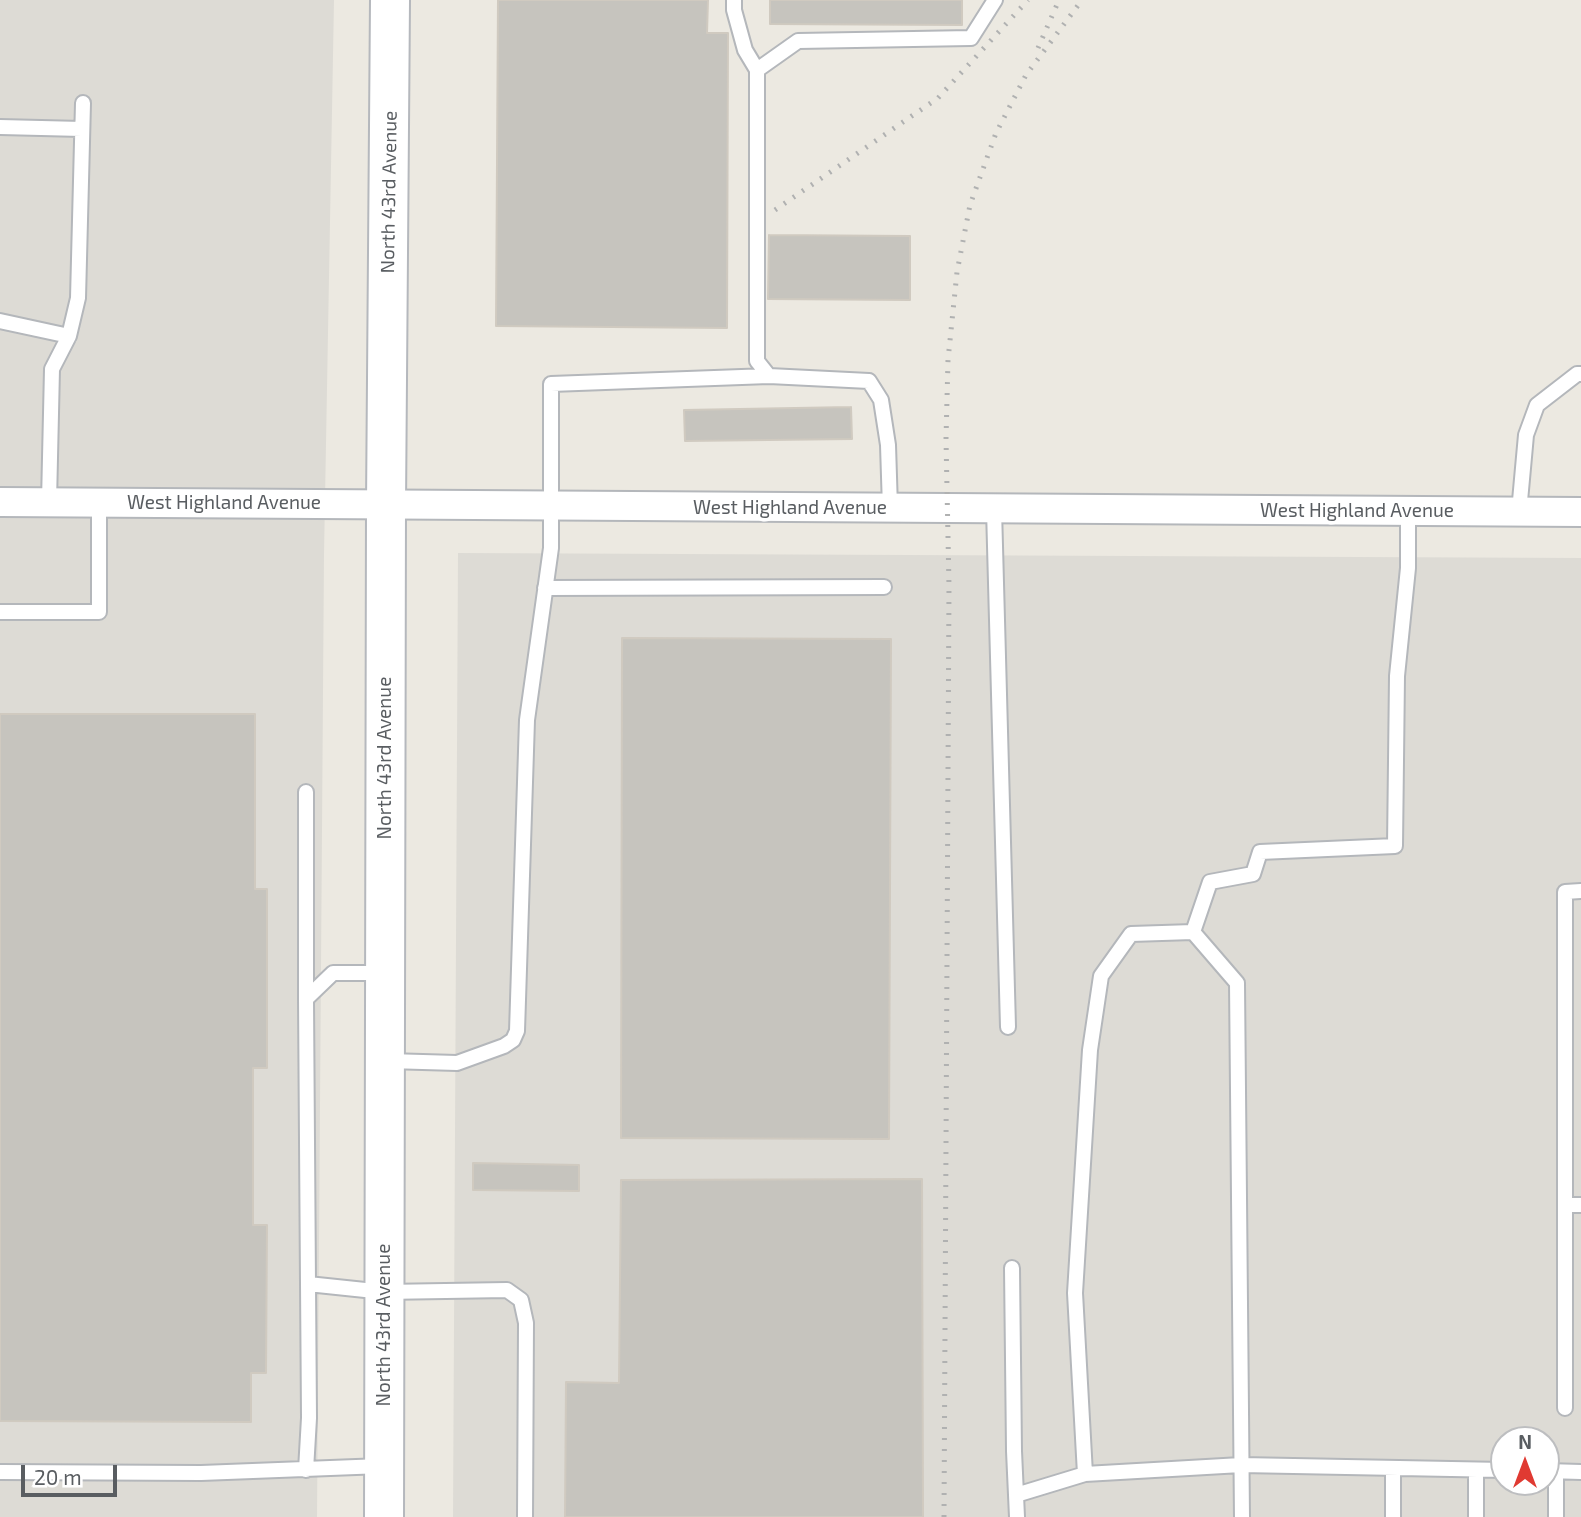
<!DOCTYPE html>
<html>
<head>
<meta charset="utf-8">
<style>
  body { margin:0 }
  #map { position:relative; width:1581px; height:1517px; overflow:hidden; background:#ece9e1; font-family:"Exo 2",sans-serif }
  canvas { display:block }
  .north { position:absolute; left:1490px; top:1426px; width:70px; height:70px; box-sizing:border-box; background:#fff; border:2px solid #bdbec0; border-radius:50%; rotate:0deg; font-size:19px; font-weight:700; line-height:28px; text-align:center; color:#595d61 }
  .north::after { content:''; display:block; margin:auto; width:24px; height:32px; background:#e03a32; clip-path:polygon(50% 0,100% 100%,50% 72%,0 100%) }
  .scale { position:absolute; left:21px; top:1465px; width:96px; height:32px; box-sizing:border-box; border:4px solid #595d61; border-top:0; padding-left:9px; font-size:21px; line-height:24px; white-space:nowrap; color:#595d61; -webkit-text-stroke:5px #fff; paint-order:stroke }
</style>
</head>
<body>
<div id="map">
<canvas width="1581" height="1517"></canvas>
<div class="north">N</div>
<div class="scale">20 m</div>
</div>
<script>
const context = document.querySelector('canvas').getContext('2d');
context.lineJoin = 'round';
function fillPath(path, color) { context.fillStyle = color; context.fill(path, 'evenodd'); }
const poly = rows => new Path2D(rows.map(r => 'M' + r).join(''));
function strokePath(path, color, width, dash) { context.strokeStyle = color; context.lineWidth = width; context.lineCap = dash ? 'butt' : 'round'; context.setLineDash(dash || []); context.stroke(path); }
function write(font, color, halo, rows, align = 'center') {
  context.font = font + ' "Exo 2",sans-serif'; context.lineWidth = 7; context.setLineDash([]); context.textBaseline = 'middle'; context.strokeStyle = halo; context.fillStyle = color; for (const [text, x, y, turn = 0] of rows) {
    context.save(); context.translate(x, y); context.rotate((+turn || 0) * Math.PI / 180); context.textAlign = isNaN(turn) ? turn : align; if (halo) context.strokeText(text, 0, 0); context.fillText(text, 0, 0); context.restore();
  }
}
const industrial = poly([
  [0,0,334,0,324,554,317,1517,0,1517],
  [458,553,1581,558,1581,1517,453,1517],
  [1504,1440,1546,1440,1546,1482,1504,1482]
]);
const building = poly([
  [498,0,708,0,707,33,728,33,727,328,496,326,498,0],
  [770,0,962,0,962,25,770,24,770,0],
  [769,235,910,236,910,300,768,299,769,235],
  [851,407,852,439,685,441,684,410,851,407],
  [622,638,891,639,889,1139,621,1138,622,638],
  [0,714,255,714,255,889,267,889,267,1068,253,1068,253,1225,267,1225,266,1373,251,1373,251,1422,0,1421,0,714],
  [473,1163,579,1165,579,1191,473,1190,473,1163],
  [922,1179,923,1517,565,1517,566,1382,619,1383,621,1180,922,1179]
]);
const service = poly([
  [734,0,734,10,745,50,757,70,757,361,769,376,869,381,881,400,888,445,890,508],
  [757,70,798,41,971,38,995,0],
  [0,127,82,129],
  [0,321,69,336],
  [49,502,52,369,69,336,78,298,83,103],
  [994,509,1008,1027],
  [1519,512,1526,435,1537,405,1577,374,1581,374],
  [545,588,884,587],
  [0,612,99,612,99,502],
  [306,792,306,999],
  [1193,932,1131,934,1101,976,1090,1050,1075,1293,1085,1474,1241,1465,1504,1470],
  [383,973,333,973,306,999,308,1284,384,1292,507,1290,521,1300,526,1323,525,1517],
  [388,1061,457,1063,504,1046,513,1040,517,1031,527,720,551,548,551,384,769,376],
  [1566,1205,1581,1205],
  [1012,1268,1014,1451,1017,1517],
  [1565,1408,1565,892,1581,891],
  [1393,1468,1393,1517],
  [306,1470,309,1418,308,1284],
  [1476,1470,1476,1517],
  [1547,1471,1581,1472],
  [0,1472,201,1473,382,1466],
  [1556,1472,1556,1517],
  [1016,1495,1085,1474],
  [1242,1517,1237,983,1193,932,1210,882,1253,874,1260,852,1395,846,1397,676,1408,568,1408,512]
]);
const minor = poly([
  [0,502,1581,512]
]);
const secondary = poly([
  [384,1517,386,505,390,0]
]);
const rail = poly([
  [1038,48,1059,0],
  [775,210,938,98,1028,0],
  [944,1517,949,586,946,439,948,360,957,272,970,205,996,133,1026,75,1082,0]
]);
const streetNames = [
  ["North 43rd Avenue",389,192,-89],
  ["West Highland Avenue",224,503],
  ["West Highland Avenue",790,508],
  ["West Highland Avenue",1357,511],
  ["North 43rd Avenue",385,758,-90],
  ["North 43rd Avenue",384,1325,-90]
];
fillPath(industrial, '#dddbd5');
fillPath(building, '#c6c4be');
strokePath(building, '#d0cac0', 2);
strokePath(service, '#b4b7bb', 18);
strokePath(minor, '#b4b7bb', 32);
strokePath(secondary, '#b5b8bd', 42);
strokePath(service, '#fff', 14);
strokePath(minor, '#fff', 28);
strokePath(secondary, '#fff', 38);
strokePath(rail, '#b0b1b1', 5, [2, 9]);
write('19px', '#595d61', '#fff', streetNames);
</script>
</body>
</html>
